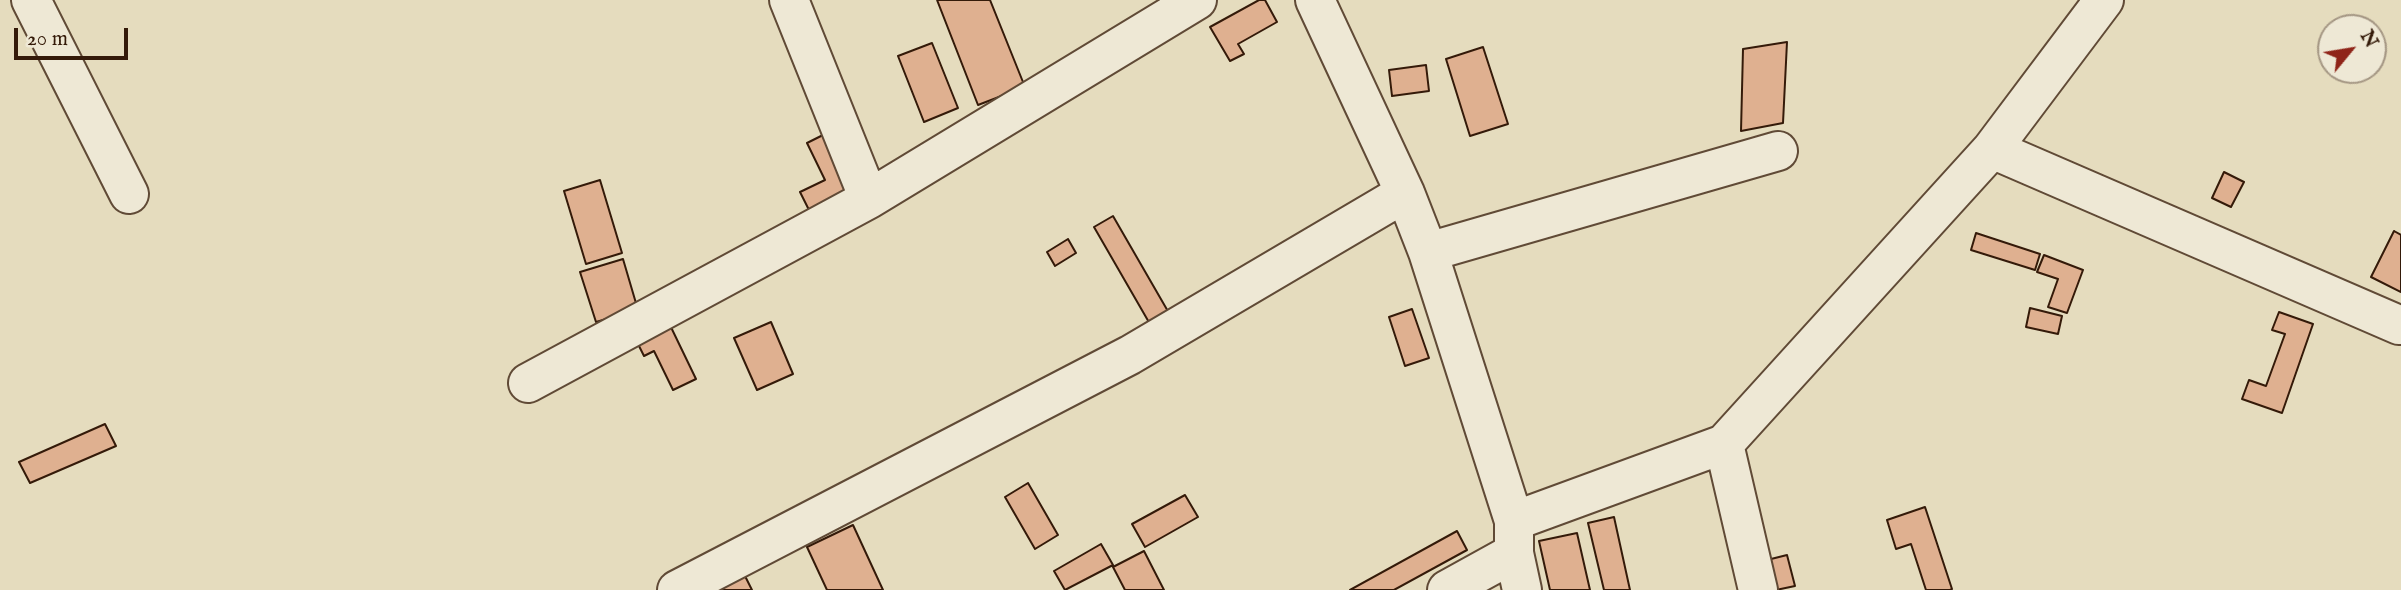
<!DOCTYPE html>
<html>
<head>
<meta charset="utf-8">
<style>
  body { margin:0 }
  #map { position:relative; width:2401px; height:590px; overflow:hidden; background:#e5dcbe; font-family:"IM FELL English",serif }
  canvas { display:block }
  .north { position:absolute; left:2317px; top:14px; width:70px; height:70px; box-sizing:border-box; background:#eee8d5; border:2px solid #a49683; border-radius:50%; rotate:60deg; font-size:19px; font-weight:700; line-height:28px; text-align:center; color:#341a09 }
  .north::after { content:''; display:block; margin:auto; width:24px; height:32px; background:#8f2418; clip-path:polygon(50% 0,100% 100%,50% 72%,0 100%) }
  .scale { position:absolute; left:14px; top:28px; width:114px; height:32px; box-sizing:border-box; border:4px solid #341a09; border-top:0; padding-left:9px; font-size:21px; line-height:24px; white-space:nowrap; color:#341a09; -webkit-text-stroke:5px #eee8d5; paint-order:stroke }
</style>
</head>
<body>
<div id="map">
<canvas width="2401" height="590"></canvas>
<div class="north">N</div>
<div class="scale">20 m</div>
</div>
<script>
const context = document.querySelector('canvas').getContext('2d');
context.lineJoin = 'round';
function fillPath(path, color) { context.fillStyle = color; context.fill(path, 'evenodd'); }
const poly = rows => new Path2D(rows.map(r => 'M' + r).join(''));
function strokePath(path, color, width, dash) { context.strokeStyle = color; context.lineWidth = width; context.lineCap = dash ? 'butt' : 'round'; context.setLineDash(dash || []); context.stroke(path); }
const building = poly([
  [937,0,990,0,1025,87,978,105,937,0],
  [1259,0,1265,0,1277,22,1238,44,1244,54,1230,61,1210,27,1259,0],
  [1787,42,1783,123,1741,131,1743,49,1787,42],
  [932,43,958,108,924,122,898,56,932,43],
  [1483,47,1508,124,1470,136,1446,59,1483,47],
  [1426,65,1429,91,1392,96,1389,70,1426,65],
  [825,134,852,188,809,210,800,192,825,180,807,143,825,134],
  [2224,172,2244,182,2231,207,2212,198,2224,172],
  [600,180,622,253,586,264,564,191,600,180],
  [1113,216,1173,320,1154,331,1094,227,1113,216],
  [2394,231,2401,235,2401,292,2371,277,2394,231],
  [1976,233,2040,254,2035,270,1971,250,1976,233],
  [1068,239,1076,253,1055,266,1047,252,1068,239],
  [2044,255,2083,270,2067,313,2048,307,2058,279,2037,272,2044,255],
  [623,259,638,310,596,322,580,272,623,259],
  [2030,308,2062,316,2058,334,2026,327,2030,308],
  [1412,309,1429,358,1405,366,1389,317,1412,309],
  [2279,312,2313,324,2282,413,2242,399,2249,380,2266,386,2285,334,2272,330,2279,312],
  [668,321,696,379,673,390,654,351,644,356,635,338,668,321],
  [771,322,793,374,757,390,734,338,771,322],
  [105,424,116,446,30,483,19,462,105,424],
  [1028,483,1058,535,1035,549,1005,497,1028,483],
  [1185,495,1198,517,1145,547,1132,524,1185,495],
  [1925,507,1952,589,1950,590,1926,590,1911,544,1896,549,1887,520,1925,507],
  [1614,517,1630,590,1604,590,1588,523,1614,517],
  [853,525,883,590,827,590,807,547,853,525],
  [1457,531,1467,550,1394,590,1350,590,1457,531],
  [1577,533,1590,590,1550,590,1539,541,1577,533],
  [1101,544,1113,565,1065,590,1054,571,1101,544],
  [1144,551,1164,590,1125,590,1113,567,1144,551],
  [1787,555,1795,586,1776,590,1763,561,1787,555],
  [745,576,752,590,717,590,745,576]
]);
const minor = poly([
  [31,0,129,194],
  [789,0,869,199],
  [1315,0,1405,193,1428,252,1514,521,1514,553,1522,590],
  [1992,149,2399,325],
  [1428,252,1778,151],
  [528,383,869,199,1197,0],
  [1724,444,1758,590],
  [1514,521,1724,444,1992,149,2104,0],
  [677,590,1130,355,1405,193],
  [1447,590,1514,553]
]);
fillPath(building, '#dfb090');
strokePath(building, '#341a09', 2);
strokePath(minor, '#604a36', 42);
strokePath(minor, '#eee8d5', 38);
</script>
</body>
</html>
